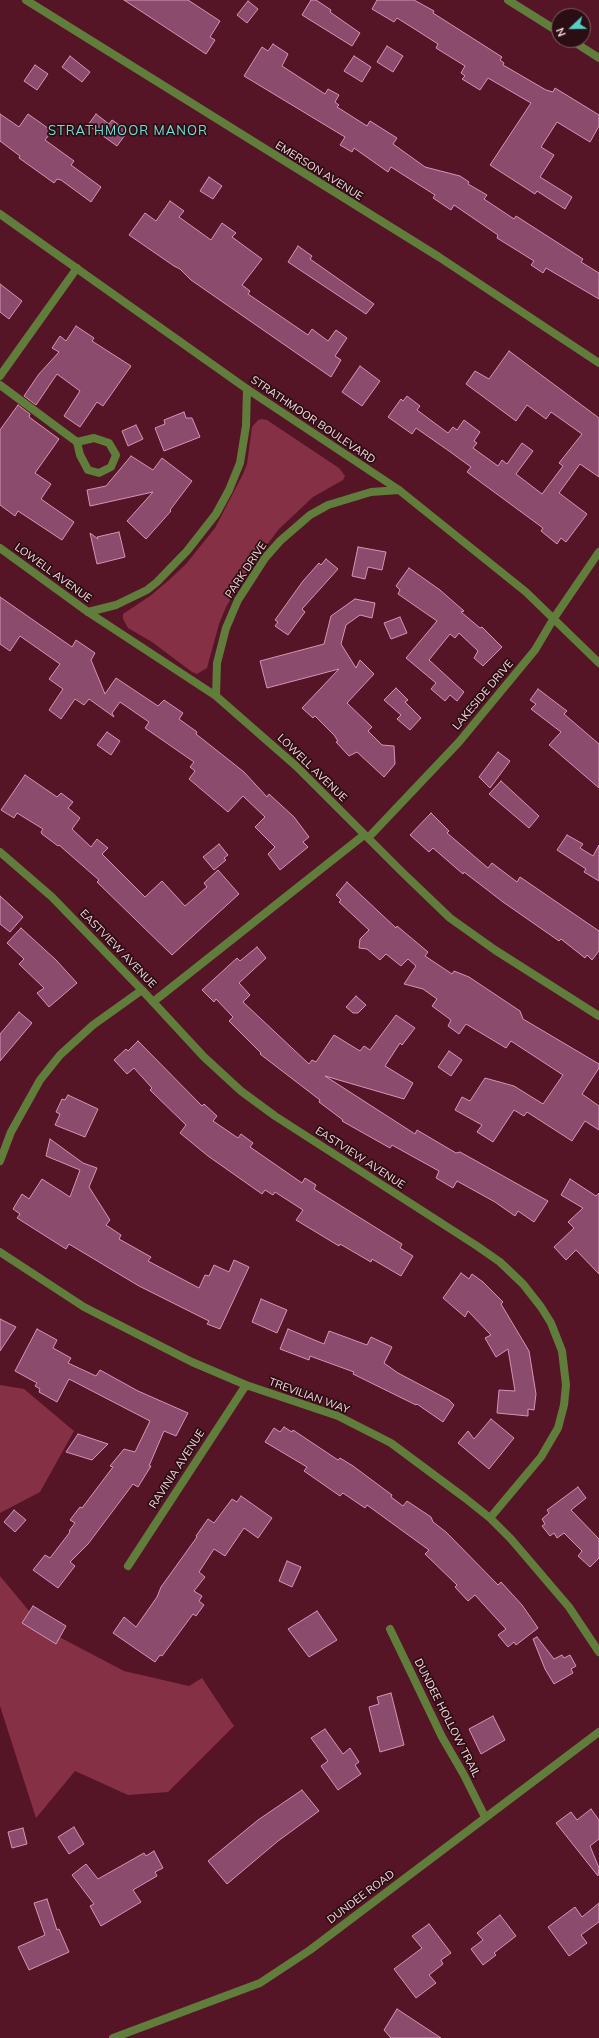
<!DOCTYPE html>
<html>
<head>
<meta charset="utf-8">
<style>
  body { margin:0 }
  #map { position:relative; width:599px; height:2038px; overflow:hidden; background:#551526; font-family:Mulish,sans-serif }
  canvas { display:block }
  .north { position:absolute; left:551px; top:8px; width:40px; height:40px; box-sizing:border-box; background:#2a0e14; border:1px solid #7e5f65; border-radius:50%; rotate:248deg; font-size:11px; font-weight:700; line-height:16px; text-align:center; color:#fbd9de }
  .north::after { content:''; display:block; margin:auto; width:14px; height:18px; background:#55cec5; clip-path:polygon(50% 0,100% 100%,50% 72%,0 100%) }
</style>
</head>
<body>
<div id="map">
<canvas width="599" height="2038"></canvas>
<div class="north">N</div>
</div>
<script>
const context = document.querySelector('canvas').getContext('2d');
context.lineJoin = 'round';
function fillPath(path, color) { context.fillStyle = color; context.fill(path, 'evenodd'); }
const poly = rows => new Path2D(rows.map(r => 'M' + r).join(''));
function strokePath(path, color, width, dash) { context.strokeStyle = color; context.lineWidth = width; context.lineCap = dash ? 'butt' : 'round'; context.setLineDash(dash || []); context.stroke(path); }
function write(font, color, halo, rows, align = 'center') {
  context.font = font + ' Mulish,sans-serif'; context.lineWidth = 3.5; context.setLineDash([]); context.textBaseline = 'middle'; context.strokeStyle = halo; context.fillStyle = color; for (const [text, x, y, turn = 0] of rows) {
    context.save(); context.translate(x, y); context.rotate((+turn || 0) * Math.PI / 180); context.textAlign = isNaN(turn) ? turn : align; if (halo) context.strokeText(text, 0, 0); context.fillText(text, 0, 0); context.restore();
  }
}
const green = poly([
  [262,419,267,420,339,468,345,476,343,480,313,497,279,529,247,571,226,607,219,624,207,668,197,674,192,672,152,642,128,628,123,619,123,614,150,596,169,580,186,564,215,528,243,474,247,464,252,427,258,420],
  [0,1385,24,1389,74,1431,40,1492,0,1513],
  [0,1576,44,1629,124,1671,189,1686,202,1678,234,1726,168,1792,128,1795,75,1771,36,1818,0,1706]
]);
const building = poly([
  [124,0,188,0,220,21,210,37,215,40,206,54,124,0],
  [311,0,316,0,331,10,330,12,360,33,352,46,302,15,311,0],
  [377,0,414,0,434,11,433,13,502,57,500,60,504,63,503,65,546,90,553,92,555,88,599,115,599,126,590,142,557,122,541,147,554,155,540,177,572,197,565,209,537,191,535,194,490,165,531,103,488,78,480,90,462,79,465,76,461,73,465,66,436,48,438,44,413,28,397,18,394,22,372,9,377,0],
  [248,1,258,9,247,23,237,15,248,1],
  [273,44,288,54,282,66,325,94,328,89,339,95,335,102,339,105,337,107,367,126,370,121,397,138,393,144,425,167,460,176,469,182,468,184,487,195,484,199,514,219,516,216,583,259,581,262,599,273,599,299,546,268,543,273,531,265,534,261,497,238,498,235,454,205,451,210,433,198,435,195,391,167,388,172,354,148,352,152,340,145,345,137,244,76,262,47,268,51,273,44],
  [387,46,403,56,393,72,377,62,387,46],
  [70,56,90,72,82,82,62,67,70,56],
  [354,56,371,67,362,82,344,71,354,56],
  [35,65,48,74,37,90,24,81,35,65],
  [0,114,19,127,28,114,52,131,45,140,74,161,71,165,101,187,91,202,61,180,57,179,54,183,19,158,20,156,0,141,0,114],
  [96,114,109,124,112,120,128,131,117,146,88,125,96,114],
  [209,177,222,186,213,199,200,191,209,177],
  [170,201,184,211,179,217,211,240,222,223,236,233,232,237,262,259,242,285,250,291,248,294,308,335,312,329,328,341,336,330,347,338,335,356,341,360,331,377,191,280,180,269,174,266,129,235,145,213,156,221,170,201],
  [298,246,312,256,310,259,374,304,366,314,288,262,298,246],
  [0,284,22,301,9,319,0,312,0,284],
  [76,326,94,338,92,341,131,366,103,406,97,402,80,427,64,416,80,391,57,374,36,405,24,396,39,374,59,352,52,348,60,336,66,341,76,326],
  [509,351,599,418,599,477,580,464,559,493,587,514,566,542,561,538,557,544,552,540,541,531,543,528,467,472,471,467,449,451,416,428,412,434,388,417,401,399,403,401,407,396,420,406,417,410,448,433,453,427,457,430,464,420,480,432,474,441,477,443,473,448,498,466,502,460,507,464,522,443,533,451,516,474,542,494,563,466,559,463,582,434,551,412,546,419,527,405,516,421,466,384,475,371,489,379,509,351],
  [360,366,380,381,362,406,342,392,360,366],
  [18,405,30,414,29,417,59,439,35,473,51,484,41,499,74,522,62,540,18,511,15,516,0,505,0,430,18,405],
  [184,412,186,418,192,418,200,437,164,451,155,428,165,424,164,420,184,412],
  [136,425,143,439,128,446,122,431,136,425],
  [131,456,153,470,162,458,192,481,170,510,171,511,146,539,127,521,153,492,90,506,87,490,106,486,131,456],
  [119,532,125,557,97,564,90,533,98,539,97,537,119,532],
  [358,547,386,552,382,570,368,567,365,579,352,576,358,547],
  [326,559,338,569,302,609,305,612,288,635,275,626,278,622,275,620,303,581,319,563,321,565,326,559],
  [409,568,440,590,464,611,461,612,480,628,482,627,502,647,483,666,474,658,478,651,459,633,455,638,450,634,429,660,464,692,457,701,450,695,445,701,431,689,436,683,406,658,437,621,398,594,400,590,396,586,409,568],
  [0,597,72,647,76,640,95,653,91,660,105,694,116,678,158,706,164,700,183,713,179,719,197,732,196,734,244,772,267,797,269,794,294,817,309,837,303,842,308,847,280,870,268,854,275,847,255,827,265,817,243,796,228,812,189,779,195,771,190,767,194,762,145,728,149,722,120,702,112,713,114,717,89,699,84,705,75,699,61,719,49,710,63,689,49,679,60,664,20,636,10,651,0,644,0,597],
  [355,599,375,603,372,618,360,615,346,625,341,644,356,668,360,660,374,674,347,703,372,727,368,731,382,745,394,746,395,764,384,777,357,752,349,756,336,742,338,741,334,735,315,716,313,718,302,708,339,669,267,688,260,661,324,644,331,616,355,599],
  [400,617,407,633,391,639,384,623,400,617],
  [396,688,408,700,405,702,421,718,410,730,397,719,401,715,384,700,396,688],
  [538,689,567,711,564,714,599,744,599,788,549,745,561,732,531,709,536,704,530,700,538,689],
  [107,732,120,741,111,755,97,745,107,732],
  [498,752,510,761,490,788,479,777,498,752],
  [25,775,57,797,61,793,73,802,68,808,80,818,72,829,91,847,97,839,108,848,102,854,145,897,162,881,185,906,207,887,204,883,218,870,239,894,172,955,97,882,99,880,59,845,58,846,42,834,41,832,43,829,17,813,14,818,1,810,25,775],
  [501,781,539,816,529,828,489,794,501,781],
  [431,813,449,831,447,833,488,868,492,863,517,882,520,877,599,931,599,951,592,960,587,955,585,958,561,939,559,941,503,902,464,872,463,874,433,848,429,852,410,835,431,813],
  [567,835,583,844,580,848,593,856,599,845,599,881,584,872,586,869,557,850,567,835],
  [219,844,228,855,224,858,226,860,214,870,203,857,219,844],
  [347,882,396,928,397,926,428,952,425,956,452,974,454,971,469,977,520,1011,523,1019,599,1064,599,1068,582,1094,599,1106,599,1130,585,1121,572,1141,527,1112,524,1116,514,1110,493,1142,477,1132,482,1125,455,1110,462,1097,470,1101,485,1078,514,1086,543,1104,563,1075,511,1041,506,1048,466,1024,459,1034,448,1026,451,1020,432,1006,437,999,423,989,404,984,416,966,408,959,401,966,386,954,380,960,367,949,359,948,360,939,369,930,339,902,341,900,336,895,347,882],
  [0,896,23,917,10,932,0,924,0,896],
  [21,928,56,960,77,983,49,1007,37,993,44,988,19,964,24,959,7,943,21,928],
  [257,947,266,958,239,983,250,995,243,1002,309,1064,312,1060,316,1062,334,1035,360,1051,364,1046,370,1050,396,1015,415,1028,402,1045,400,1043,385,1066,413,1083,404,1099,325,1076,415,1134,417,1130,456,1153,460,1152,548,1201,534,1222,518,1211,515,1216,495,1202,457,1181,453,1188,436,1178,439,1171,392,1145,390,1148,342,1121,343,1120,319,1102,320,1100,260,1054,261,1053,229,1021,233,1017,216,999,214,1002,202,990,237,958,240,961,257,947],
  [356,996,366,1005,358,1013,353,1013,346,1007,356,996],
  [19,1012,32,1023,0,1061,0,1034,19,1012],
  [138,1041,202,1106,204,1104,217,1116,213,1121,238,1138,241,1134,253,1143,250,1147,302,1183,305,1178,316,1185,314,1189,402,1244,400,1248,413,1256,401,1276,372,1259,371,1262,340,1244,339,1246,296,1220,303,1210,275,1192,273,1195,265,1190,262,1194,208,1156,180,1133,186,1125,150,1090,152,1088,134,1068,127,1074,114,1060,126,1049,128,1051,138,1041],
  [449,1051,462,1060,451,1076,438,1067,449,1051],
  [68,1095,98,1109,85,1137,55,1125,60,1114,56,1112,62,1099,65,1100,68,1095],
  [50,1139,83,1163,97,1168,89,1187,110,1220,106,1225,121,1235,119,1239,151,1257,148,1261,199,1288,205,1275,209,1276,214,1265,229,1272,234,1260,249,1267,220,1329,207,1324,209,1321,139,1286,69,1244,66,1249,17,1218,20,1214,13,1209,22,1194,29,1199,42,1179,70,1197,80,1170,46,1156,50,1139],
  [570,1179,596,1196,599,1193,599,1274,576,1250,566,1260,554,1247,574,1228,568,1222,583,1208,561,1195,570,1179],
  [461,1273,469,1279,472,1274,483,1282,503,1302,501,1304,529,1351,536,1394,534,1410,528,1409,528,1416,497,1413,499,1390,515,1391,508,1349,496,1357,485,1338,491,1335,468,1311,465,1317,443,1298,461,1273],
  [261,1299,287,1310,277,1333,252,1322,261,1299],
  [0,1319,16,1327,0,1351,0,1319],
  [37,1329,57,1340,53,1348,71,1358,68,1363,96,1376,100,1370,138,1391,188,1413,176,1436,164,1431,149,1466,151,1466,138,1487,133,1484,88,1544,70,1562,75,1566,58,1588,33,1570,45,1555,50,1558,70,1532,69,1531,75,1523,70,1520,80,1507,82,1508,113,1467,110,1466,124,1449,135,1452,150,1421,69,1379,57,1402,39,1392,40,1389,35,1386,37,1383,15,1371,37,1329],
  [288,1329,324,1344,329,1331,367,1345,371,1337,392,1347,384,1363,398,1373,449,1400,454,1405,443,1422,417,1404,416,1405,353,1374,354,1372,310,1356,309,1360,280,1349,288,1329],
  [491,1419,514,1438,489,1469,458,1443,468,1431,474,1439,491,1419],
  [284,1427,292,1432,293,1430,338,1460,340,1458,353,1466,392,1495,391,1497,403,1506,407,1501,431,1517,433,1522,446,1532,498,1585,501,1582,522,1605,538,1628,516,1645,514,1642,508,1647,498,1635,506,1629,475,1595,468,1601,455,1587,457,1585,425,1554,429,1550,367,1505,365,1508,343,1493,340,1496,304,1471,307,1467,265,1442,274,1428,280,1432,284,1427],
  [78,1434,108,1444,92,1460,66,1452,78,1434],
  [578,1487,586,1498,571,1510,599,1539,599,1558,590,1567,578,1556,582,1551,564,1533,557,1538,554,1533,550,1536,542,1526,545,1524,542,1519,549,1513,547,1510,578,1487],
  [241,1496,272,1518,258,1538,244,1528,225,1556,214,1549,199,1572,205,1577,194,1591,202,1596,199,1601,204,1605,196,1616,193,1614,162,1656,160,1655,155,1662,113,1633,124,1617,136,1627,157,1597,161,1587,197,1537,196,1536,208,1519,214,1523,232,1499,237,1502,241,1496],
  [14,1510,26,1520,15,1532,4,1522,14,1510],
  [287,1561,301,1567,292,1587,279,1581,287,1561],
  [33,1606,66,1626,56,1644,22,1623,33,1606],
  [317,1611,337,1640,309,1657,288,1629,317,1611],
  [537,1637,554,1659,562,1655,564,1658,570,1655,576,1666,571,1669,573,1673,554,1684,545,1669,533,1639,537,1637],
  [391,1693,404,1745,380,1752,369,1707,379,1704,377,1697,391,1693],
  [493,1716,505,1740,481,1754,469,1729,493,1716],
  [325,1729,343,1754,350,1748,359,1762,355,1765,361,1774,338,1790,321,1766,328,1761,311,1738,325,1729],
  [302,1790,319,1811,278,1841,227,1884,208,1861,258,1820,302,1790],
  [591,1809,599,1820,599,1839,590,1846,599,1868,598,1876,556,1823,571,1812,577,1820,591,1809],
  [74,1827,84,1844,69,1854,58,1837,74,1827],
  [23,1828,27,1844,12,1848,8,1832,23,1828],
  [154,1851,163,1868,155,1872,157,1876,133,1890,141,1902,101,1926,90,1906,94,1904,72,1875,86,1864,98,1879,144,1853,146,1856,154,1851],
  [47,1899,57,1930,59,1929,69,1952,29,1970,18,1947,45,1935,34,1903,47,1899],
  [599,1903,599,1922,581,1935,587,1943,569,1956,548,1927,575,1907,582,1917,599,1903],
  [500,1915,516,1936,494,1953,496,1955,483,1965,471,1949,483,1940,477,1933,500,1915],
  [429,1924,451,1953,441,1960,443,1964,429,1975,436,1983,416,1998,394,1969,422,1948,412,1936,429,1924],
  [397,2009,441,2038,391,2038,384,2030,397,2009]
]);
const lane = poly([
  [153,1002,364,835]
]);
const street = poly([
  [26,0,439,257,599,363],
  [508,0,559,32],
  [571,40,599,58],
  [0,214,247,389,399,490,526,592,599,663],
  [0,376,77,268],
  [0,385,77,442,80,455,88,470,99,473,111,467,116,455,109,443,94,438,77,442],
  [0,548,88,612,216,696,296,766,401,871,450,918,495,950,599,1016],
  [88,612,116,605,147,590,157,582,187,551,216,514,229,490,240,463,246,426,247,389],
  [216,696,217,663,226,628,238,600,265,558,280,541,310,515,328,505,371,492,399,490],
  [368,838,459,742,535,650,554,618,599,552],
  [0,852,52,897,142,990,204,1057,241,1091,275,1116,477,1246,500,1262,523,1284,541,1307,551,1323,562,1351,566,1385,564,1405,558,1428,541,1457,490,1518],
  [0,1161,11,1132,40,1080,60,1055,93,1025,142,990],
  [0,1252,84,1307,192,1362,246,1385,338,1416,391,1443,465,1498,490,1518,511,1539,569,1607,599,1652],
  [128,1566,246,1385],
  [390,1629,442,1737,464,1775,485,1817],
  [113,2038,260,1983,310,1950,599,1732]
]);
const streetNames = [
  ["EMERSON AVENUE",319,171,32],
  ["STRATHMOOR BOULEVARD",313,420,34],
  ["PARK DRIVE",246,570,-56],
  ["LOWELL AVENUE",53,573,36],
  ["LAKESIDE DRIVE",483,695,-50],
  ["LOWELL AVENUE",312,768,44],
  ["EASTVIEW AVENUE",118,949,46],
  ["EASTVIEW AVENUE",360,1158,33],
  ["TREVILIAN WAY",309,1396,20],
  ["RAVINIA AVENUE",177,1469,-57],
  ["DUNDEE HOLLOW TRAIL",447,1718,63],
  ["DUNDEE ROAD",361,1897,-37]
];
const quarterNames = [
  ["STRATHMOOR MANOR",128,131]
];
fillPath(green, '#863045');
fillPath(building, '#8b4b6c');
strokePath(building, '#d993b5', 1);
strokePath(lane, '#607d3b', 8);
strokePath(street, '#607d3b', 8);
write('11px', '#fbd9de', '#2a0e14', streetNames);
context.letterSpacing = '1px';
write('13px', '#74ded6', '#2a0e14', quarterNames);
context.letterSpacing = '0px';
</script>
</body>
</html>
